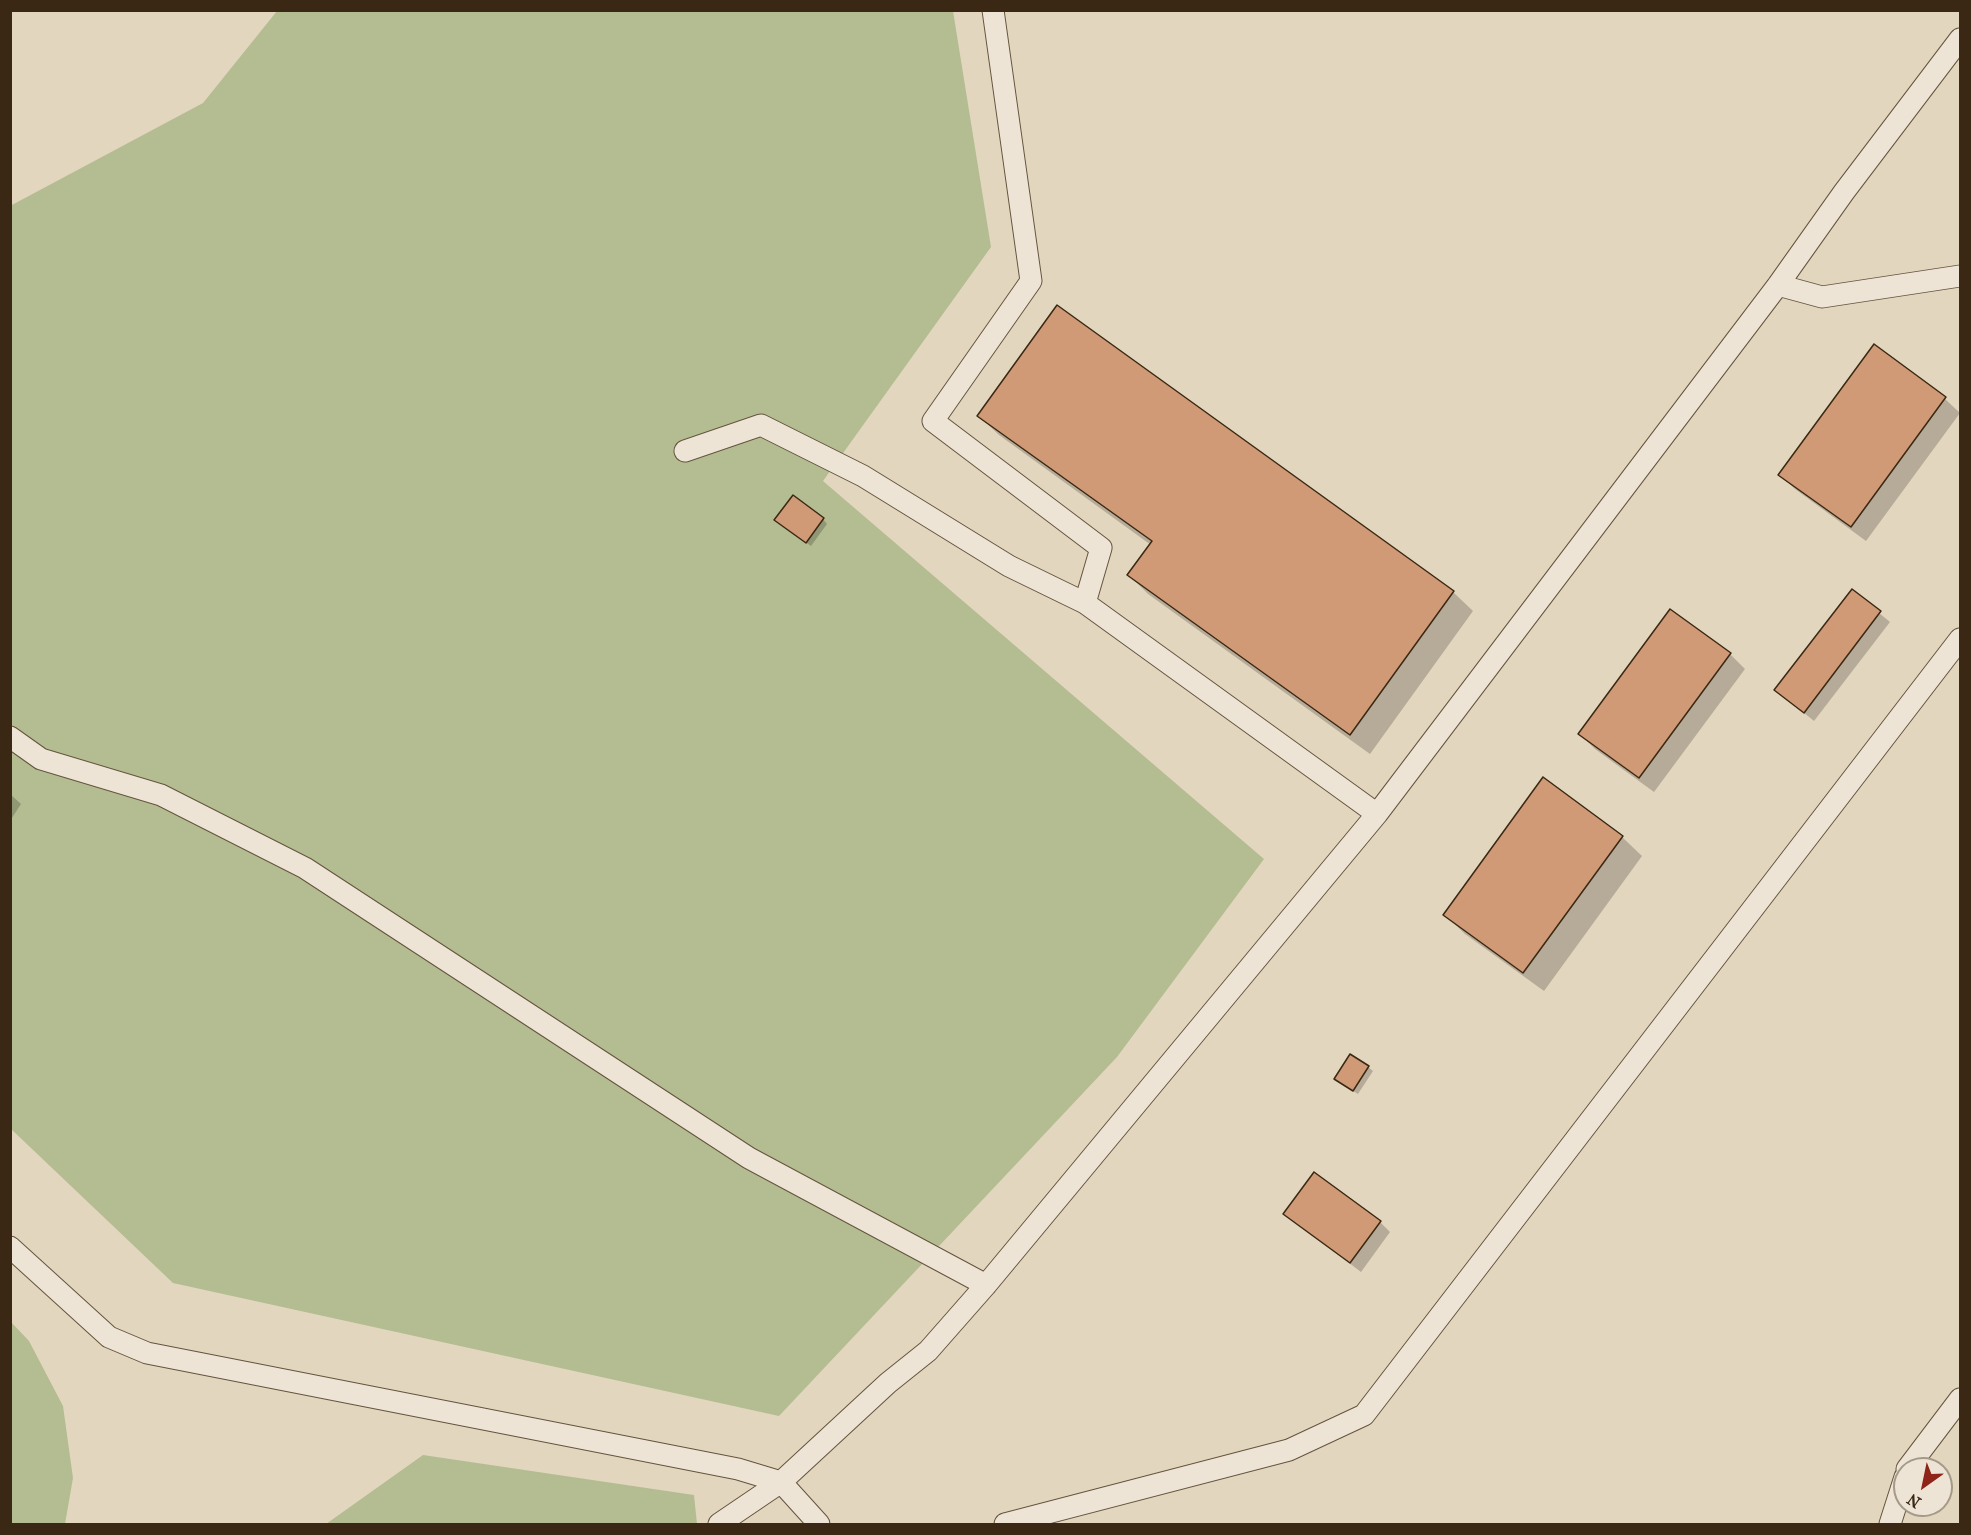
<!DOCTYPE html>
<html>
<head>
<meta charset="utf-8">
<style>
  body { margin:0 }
  #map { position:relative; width:1971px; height:1535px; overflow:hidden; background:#e3d6be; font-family:"IM FELL French Canon",serif }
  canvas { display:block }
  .frame { position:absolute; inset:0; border:12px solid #3a2814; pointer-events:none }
  .north { position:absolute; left:1893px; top:1457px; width:60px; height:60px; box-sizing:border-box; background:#ede4d5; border:2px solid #a59988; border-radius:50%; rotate:213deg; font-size:16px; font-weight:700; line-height:24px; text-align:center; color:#3a2814 }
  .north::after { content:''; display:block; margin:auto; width:21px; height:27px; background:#8f2418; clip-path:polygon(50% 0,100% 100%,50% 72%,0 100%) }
</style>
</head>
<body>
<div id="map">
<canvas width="1971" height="1535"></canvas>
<div class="frame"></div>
<div class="north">N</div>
</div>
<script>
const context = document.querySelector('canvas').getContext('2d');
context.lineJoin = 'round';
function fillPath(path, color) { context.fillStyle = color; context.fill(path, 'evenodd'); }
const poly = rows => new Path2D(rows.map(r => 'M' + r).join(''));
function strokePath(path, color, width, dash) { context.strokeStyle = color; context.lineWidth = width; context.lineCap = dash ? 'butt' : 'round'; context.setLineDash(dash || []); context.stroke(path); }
const green = poly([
  [277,11,953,11,991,247,823,481,1264,859,1117,1057,779,1416,173,1283,11,1129,10,206,203,103],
  [11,1322,29,1341,63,1406,73,1478,65,1524,11,1524],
  [423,1455,694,1495,697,1524,326,1524]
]);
const shadow = poly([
  [1874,347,1945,399,1960,413,1866,541,1795,489,1780,475],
  [979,416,1453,592,1473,611,1370,754,1148,594,1129,575,1151,545,999,435],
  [823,519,827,524,811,546,781,524],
  [1852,591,1890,622,1814,721,1776,690],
  [1671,611,1730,654,1745,669,1654,792,1595,749,1580,734],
  [10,794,21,804,10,821],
  [1622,837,1642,856,1544,991,1465,934,1445,915],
  [1368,1067,1373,1071,1358,1094,1340,1083],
  [1285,1214,1380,1222,1390,1232,1361,1272]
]);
const building = poly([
  [1057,305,1454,591,1350,735,1127,575,1152,541,977,416,1057,305],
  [1874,344,1946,397,1851,527,1778,475,1874,344],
  [793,495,824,518,806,543,774,520,793,495],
  [1852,589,1881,611,1804,713,1774,690,1852,589],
  [1670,609,1731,653,1639,778,1578,734,1670,609],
  [1543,777,1623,836,1523,973,1443,915,1543,777],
  [1350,1054,1369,1066,1353,1091,1334,1079,1350,1054],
  [1314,1172,1381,1221,1350,1263,1283,1214,1314,1172]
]);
const service = poly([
  [993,10,1031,281,933,421,1101,548,1085,603,1377,814],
  [1778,285,1822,297,1960,276],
  [685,451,761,425,863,476,1009,566,1085,603],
  [10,737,41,759,161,795,305,868,749,1158,986,1285],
  [10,1247,109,1337,147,1353,738,1469,781,1482,819,1524],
  [1907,1469,1960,1399],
  [719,1524,781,1482,888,1383,928,1351,986,1285,1377,814,1778,285,1844,192,1960,39],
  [1005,1524,1289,1450,1364,1415,1960,639],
  [1890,1524,1905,1477]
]);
fillPath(green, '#b4bd91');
fillPath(shadow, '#0003');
fillPath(building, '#cf9a75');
strokePath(building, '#3a2814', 1.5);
strokePath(service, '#64543e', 23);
strokePath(service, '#ede4d5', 21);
</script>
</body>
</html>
